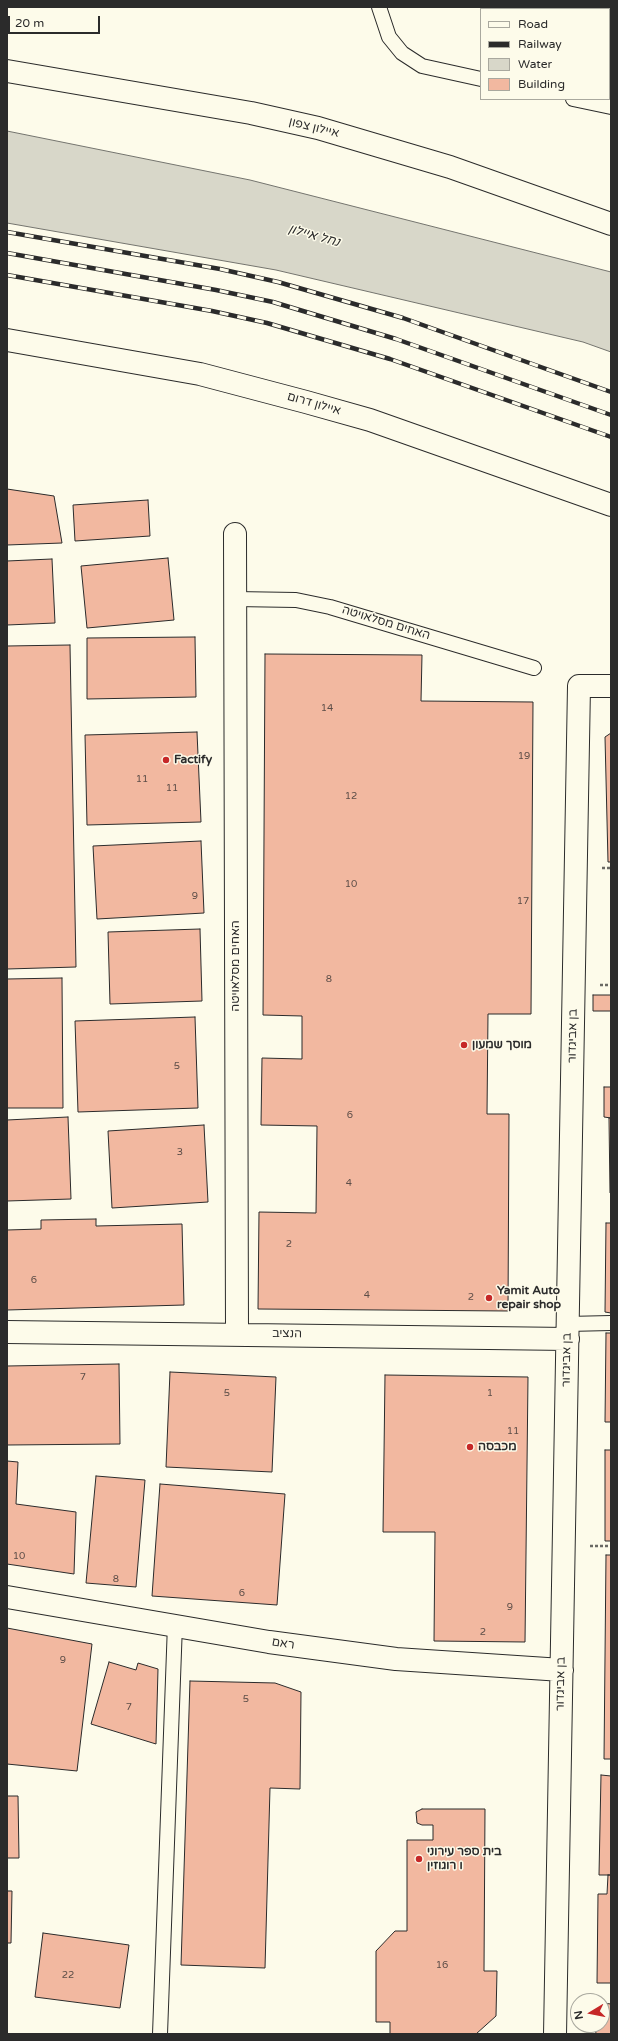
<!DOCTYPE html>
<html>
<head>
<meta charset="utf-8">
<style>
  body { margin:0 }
  #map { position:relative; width:618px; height:2041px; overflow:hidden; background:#fdfbea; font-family:"Varela Round",sans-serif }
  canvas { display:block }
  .frame { position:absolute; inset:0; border:8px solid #2b2b2b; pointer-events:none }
  .legend { position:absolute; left:480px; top:8px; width:130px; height:92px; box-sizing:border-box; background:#fdfbea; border:1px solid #a9a89e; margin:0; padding:5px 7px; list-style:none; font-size:12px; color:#2b2b2b }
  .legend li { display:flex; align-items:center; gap:8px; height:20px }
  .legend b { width:20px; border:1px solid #a9a89e }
  .north { position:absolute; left:570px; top:1993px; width:40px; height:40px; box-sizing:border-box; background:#fdfbea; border:1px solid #a9a89e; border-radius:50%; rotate:260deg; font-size:11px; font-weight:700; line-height:16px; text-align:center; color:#2b2b2b }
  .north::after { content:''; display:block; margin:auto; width:14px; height:18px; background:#c62828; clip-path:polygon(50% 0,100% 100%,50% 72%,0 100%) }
  .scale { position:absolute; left:8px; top:16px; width:92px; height:18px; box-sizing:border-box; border:2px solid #2b2b2b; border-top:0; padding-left:5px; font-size:12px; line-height:14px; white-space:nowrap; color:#2b2b2b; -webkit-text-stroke:3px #fdfbea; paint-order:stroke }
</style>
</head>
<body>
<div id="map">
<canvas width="618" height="2041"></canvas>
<div class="frame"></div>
<ul class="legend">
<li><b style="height:5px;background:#fdfbea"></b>Road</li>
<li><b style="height:5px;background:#2b2b2b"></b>Railway</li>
<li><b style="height:11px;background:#d8d7c9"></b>Water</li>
<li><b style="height:11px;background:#f2b8a0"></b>Building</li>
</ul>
<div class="north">N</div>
<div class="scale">20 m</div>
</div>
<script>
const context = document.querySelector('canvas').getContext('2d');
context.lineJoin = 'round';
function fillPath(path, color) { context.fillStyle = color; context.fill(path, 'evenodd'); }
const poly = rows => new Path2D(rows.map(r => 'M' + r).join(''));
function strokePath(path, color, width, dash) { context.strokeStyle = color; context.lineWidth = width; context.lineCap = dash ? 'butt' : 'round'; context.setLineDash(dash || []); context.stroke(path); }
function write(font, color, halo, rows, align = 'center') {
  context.font = font + ' "Varela Round",Heebo,sans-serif'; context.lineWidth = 3; context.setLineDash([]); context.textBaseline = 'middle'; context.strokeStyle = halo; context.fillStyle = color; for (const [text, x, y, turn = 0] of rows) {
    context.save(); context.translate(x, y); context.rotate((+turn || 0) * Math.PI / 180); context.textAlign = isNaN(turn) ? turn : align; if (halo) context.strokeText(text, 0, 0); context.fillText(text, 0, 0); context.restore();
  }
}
const water = poly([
  [7,131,250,180,611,272,611,352,583,342,276,270,7,223,7,131]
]);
const building = poly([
  [7,489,54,496,62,543,7,545,7,489],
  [148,500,150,536,75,541,73,505,148,500],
  [168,558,174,620,87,628,81,566,168,558],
  [52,559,55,623,7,625,7,561,52,559],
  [195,637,196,697,87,699,87,638,195,637],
  [70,645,76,967,7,969,7,646,70,645],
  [265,654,422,655,421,701,533,702,531,1014,488,1014,487,1114,509,1114,508,1311,258,1309,259,1212,316,1213,317,1126,261,1125,262,1058,302,1059,302,1016,263,1015,265,654],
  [197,732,201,822,87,825,85,735,197,732],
  [611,733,611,862,608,862,605,737,611,733],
  [201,841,204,913,97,919,93,846,201,841],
  [200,929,202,1001,110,1004,108,932,200,929],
  [62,978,63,1108,7,1108,7,979,62,978],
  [593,995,611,995,611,1011,593,1011,593,995],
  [195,1017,198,1108,78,1112,75,1021,195,1017],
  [604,1087,611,1087,611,1118,604,1117,604,1087],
  [68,1117,71,1199,7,1201,7,1120,68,1117],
  [609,1118,611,1118,611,1193,610,1193,609,1118],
  [204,1125,208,1202,112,1208,108,1131,204,1125],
  [96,1219,96,1226,182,1224,184,1305,7,1310,7,1230,41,1229,41,1220,96,1219],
  [606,1223,611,1223,611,1313,605,1312,606,1223],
  [606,1333,611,1333,611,1422,605,1422,606,1333],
  [119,1364,120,1444,7,1445,7,1366,119,1364],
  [170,1372,276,1377,272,1472,166,1467,170,1372],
  [385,1375,528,1377,525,1642,434,1641,435,1532,383,1532,385,1375],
  [605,1450,611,1450,611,1541,605,1541,605,1450],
  [7,1461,18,1462,16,1504,76,1512,74,1574,7,1564,7,1461],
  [96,1476,145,1480,136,1587,86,1583,96,1476],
  [160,1484,285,1494,277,1605,152,1596,160,1484],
  [606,1555,611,1555,611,1759,604,1759,606,1555],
  [7,1628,92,1644,77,1771,7,1764,7,1628],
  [109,1662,136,1670,138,1663,158,1669,156,1744,91,1724,109,1662],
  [190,1681,275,1683,301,1692,300,1789,270,1788,265,1968,181,1965,190,1681],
  [601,1775,611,1776,611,1875,599,1875,601,1775],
  [7,1796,18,1796,19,1858,7,1858,7,1796],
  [422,1809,485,1809,484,1971,497,1971,496,2016,476,2034,390,2034,390,2022,376,2022,376,1951,395,1931,407,1931,407,1840,433,1840,433,1825,422,1825,417,1823,416,1812,422,1809],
  [608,1875,611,1875,611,1983,597,1983,598,1894,607,1894,608,1875],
  [7,1891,12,1891,11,1943,7,1943,7,1891],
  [43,1933,129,1945,120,2008,35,1997,43,1933],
  [602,2003,611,2004,611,2034,596,2034,595,2025,602,2025,602,2003]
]);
const path = poly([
  [602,868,611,868],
  [600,985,611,985],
  [590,1546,611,1546]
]);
const service = poly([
  [379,7,389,37,402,53,422,66,481,79],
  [573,99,611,107],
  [235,599,296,600,330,607,534,668],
  [567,1324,611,1323],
  [160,2034,175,1624]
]);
const minor = poly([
  [235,534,237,1333],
  [7,1332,568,1339],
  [7,1597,269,1642,396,1659,562,1670],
  [555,2034,579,686,611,686]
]);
const motorway = poly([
  [7,71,251,113,318,128,450,167,611,224],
  [7,340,200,374,306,402,370,420,611,505]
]);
const rail = poly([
  [7,232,220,269,278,282,403,318,611,392],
  [7,253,216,290,273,302,396,339,611,415],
  [7,275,212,311,267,323,390,359,611,437]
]);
const markers = [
  [166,760,4,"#c62828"],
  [464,1045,4,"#c62828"],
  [489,1298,4,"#c62828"],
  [470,1447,4,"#c62828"],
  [419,1859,4,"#c62828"]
];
const numberNames = [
  ["14",327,708],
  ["19",524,756],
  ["11",142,779],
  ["11",172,788],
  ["12",351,796],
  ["10",351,884],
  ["9",195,896],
  ["17",523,901],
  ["8",329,979],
  ["5",177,1066],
  ["6",350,1115],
  ["3",180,1152],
  ["4",349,1183],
  ["2",289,1244],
  ["6",34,1280],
  ["4",367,1295],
  ["2",471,1297],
  ["7",83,1377],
  ["5",227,1393],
  ["1",490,1393],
  ["11",513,1431],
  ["10",19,1556],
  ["8",116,1579],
  ["6",242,1593],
  ["9",510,1607],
  ["2",483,1632],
  ["9",63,1660],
  ["5",246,1699],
  ["7",129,1707],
  ["16",442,1965],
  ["22",68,1975]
];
const streetNames = [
  ["איילון צפון",314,128,14],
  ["איילון דרום",314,404,16],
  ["האחים מסלאויטה",386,623,17],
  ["האחים מסלאויטה",236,966,-90],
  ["בן אביגדור",573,1036,-89],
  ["הנציב",287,1334,1],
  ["בן אביגדור",567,1360,-89],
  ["ראם",283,1644,9],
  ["בן אביגדור",561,1684,-89]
];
const poiNames = [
  ["Factify",174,760],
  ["מוסך שמעון",472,1045],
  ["Yamit Auto",497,1291],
  ["repair shop",497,1305],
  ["מכבסה",478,1447],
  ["בית ספר עירוני",427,1852],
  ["ו רוגוזין",427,1866]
];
const waterNames = [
  ["נחל איילון",314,236,16]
];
fillPath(water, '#d8d7c9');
strokePath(water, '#74746e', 1);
fillPath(building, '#f2b8a0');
strokePath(building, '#2b2b2b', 1);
strokePath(service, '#2b2b2b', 16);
strokePath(minor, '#2b2b2b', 24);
strokePath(motorway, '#2b2b2b', 24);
strokePath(path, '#6a6964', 2.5, [3, 2]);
strokePath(service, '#fdfbea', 14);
strokePath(minor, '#fdfbea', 22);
strokePath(motorway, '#fdfbea', 22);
strokePath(rail, '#2b2b2b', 4.5);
strokePath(rail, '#fdfbea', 3, [9]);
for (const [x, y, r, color] of markers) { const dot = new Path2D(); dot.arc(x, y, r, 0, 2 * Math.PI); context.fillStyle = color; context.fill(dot); strokePath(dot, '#fdfbea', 1.5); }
write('10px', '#5d4e48', null, numberNames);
write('12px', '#2b2b2b', '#fdfbea', streetNames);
write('bold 12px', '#2b2b2b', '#fdfbea', poiNames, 'left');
write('italic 13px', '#2b2b2b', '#fdfbea', waterNames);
</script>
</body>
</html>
